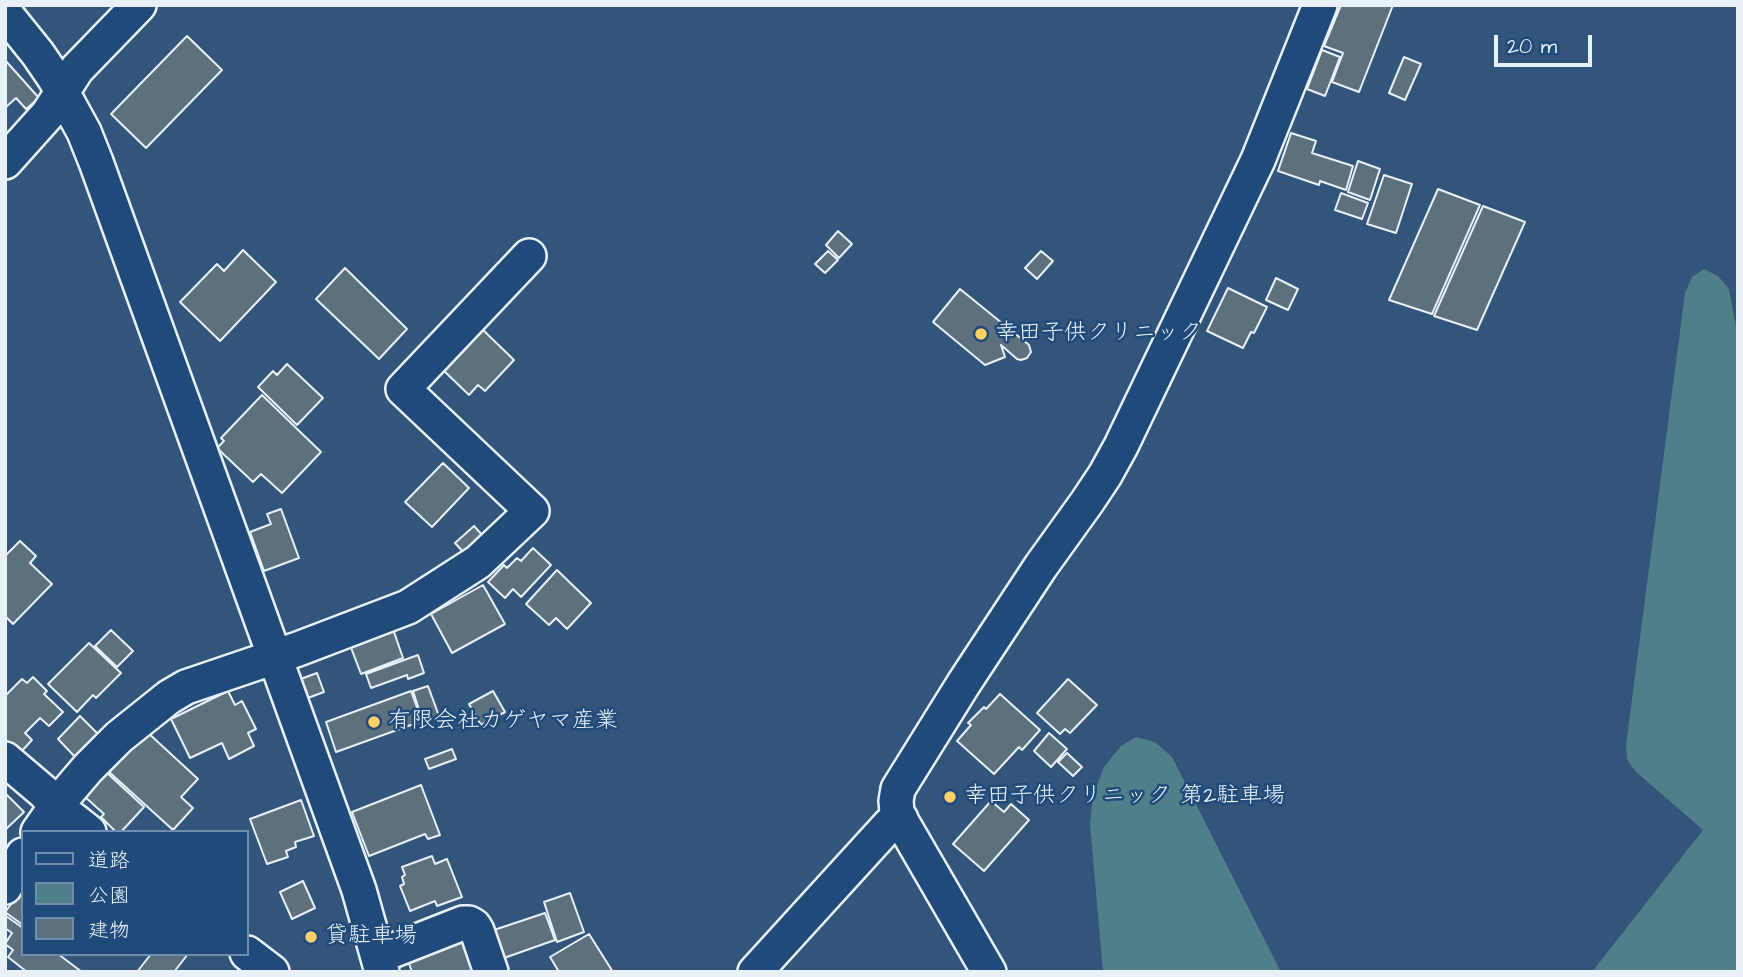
<!DOCTYPE html>
<html>
<head>
<meta charset="utf-8">
<style>
  body { margin:0 }
  #map { position:relative; width:1743px; height:977px; overflow:hidden; background:#32557b; font-family:"Architects Daughter","Klee One",sans-serif }
  canvas { display:block }
  .frame { position:absolute; inset:0; border:7px solid #e8f1f8; pointer-events:none }
  .legend { position:absolute; left:21px; top:830px; width:228px; height:126px; box-sizing:border-box; background:#1f4a7a; border:2px solid #6f8dac; margin:0; padding:9px 12px; list-style:none; font-size:21px; color:#e8f1f8 }
  .legend li { display:flex; align-items:center; gap:14px; height:35px }
  .legend b { width:35px; border:2px solid #6f8dac }
  .scale { position:absolute; left:1494px; top:35px; width:98px; height:32px; box-sizing:border-box; border:4px solid #e8f1f8; border-top:0; padding-left:9px; font-size:21px; line-height:24px; white-space:nowrap; color:#e8f1f8; -webkit-text-stroke:5px #1f4a7a; paint-order:stroke }
</style>
</head>
<body>
<div id="map">
<canvas width="1743" height="977"></canvas>
<div class="frame"></div>
<ul class="legend">
<li><b style="height:9px;background:#1f4a7a"></b>道路</li>
<li><b style="height:19px;background:#4f7f89"></b>公園</li>
<li><b style="height:19px;background:#5d707e"></b>建物</li>
</ul>
<div class="scale">20 m</div>
</div>
<script>
const context = document.querySelector('canvas').getContext('2d');
context.lineJoin = 'round';
function fillPath(path, color) { context.fillStyle = color; context.fill(path, 'evenodd'); }
const poly = rows => new Path2D(rows.map(r => 'M' + r).join(''));
function strokePath(path, color, width, dash) { context.strokeStyle = color; context.lineWidth = width; context.lineCap = dash ? 'butt' : 'round'; context.setLineDash(dash || []); context.stroke(path); }
function write(font, color, halo, rows, align = 'center') {
  context.font = font + ' "Architects Daughter","Klee One",sans-serif'; context.lineWidth = 5; context.setLineDash([]); context.textBaseline = 'middle'; context.strokeStyle = halo; context.fillStyle = color; for (const [text, x, y, turn = 0] of rows) {
    context.save(); context.translate(x, y); context.rotate((+turn || 0) * Math.PI / 180); context.textAlign = isNaN(turn) ? turn : align; if (halo) context.strokeText(text, 0, 0); context.fillText(text, 0, 0); context.restore();
  }
}
const green = poly([
  [1704,269,1718,276,1729,289,1738,337,1738,972,1592,972,1703,830,1635,771,1627,759,1626,745,1685,293,1692,277],
  [1136,737,1155,742,1172,757,1281,972,1103,972,1090,824,1093,795,1104,767,1121,746]
]);
const building = poly([
  [1341,5,1393,5,1359,92,1332,82,1343,53,1324,46,1341,5],
  [187,36,222,70,146,148,111,114,187,36],
  [1322,50,1340,57,1325,96,1307,89,1322,50],
  [1404,57,1421,64,1405,100,1389,93,1404,57],
  [5,60,39,98,26,109,16,98,5,108,5,60],
  [1291,133,1316,141,1312,153,1353,166,1346,190,1320,181,1319,185,1278,171,1291,133],
  [1358,161,1380,169,1370,200,1348,192,1358,161],
  [1384,175,1412,184,1396,233,1367,224,1384,175],
  [1438,189,1480,205,1432,314,1389,300,1438,189],
  [1341,193,1368,203,1362,219,1335,210,1341,193],
  [1483,206,1525,222,1477,330,1434,316,1483,206],
  [838,231,852,244,839,258,826,245,838,231],
  [243,250,276,282,220,341,180,302,217,264,224,271,243,250],
  [828,251,838,260,825,273,815,264,828,251],
  [1041,251,1053,261,1037,279,1025,268,1041,251],
  [345,268,407,329,379,359,316,299,345,268],
  [1276,278,1298,289,1288,310,1266,300,1276,278],
  [1228,288,1267,307,1254,333,1251,332,1243,348,1207,331,1228,288],
  [960,289,1029,345,1031,352,1027,358,1021,360,1017,359,1001,345,1005,357,985,365,933,322,960,289],
  [480,327,514,360,485,391,478,385,469,395,441,368,480,327],
  [287,364,323,398,297,425,258,387,273,371,277,375,287,364],
  [262,395,321,452,282,493,261,474,253,482,217,448,224,441,221,438,262,395],
  [443,463,469,488,432,527,405,502,443,463],
  [281,509,299,558,264,571,250,532,271,524,267,514,281,509],
  [474,526,483,536,464,553,455,543,474,526],
  [20,541,36,556,30,563,52,584,13,624,5,616,5,556,20,541],
  [533,548,551,565,521,597,513,589,505,598,488,582,504,565,507,568,517,558,521,561,533,548],
  [557,570,591,603,567,629,556,618,549,625,526,604,557,570],
  [483,585,505,624,452,653,431,614,483,585],
  [393,629,403,658,361,674,350,645,393,629],
  [111,630,133,651,117,667,95,646,111,630],
  [89,643,121,673,96,698,93,695,77,712,48,684,89,643],
  [418,655,424,673,408,679,407,675,371,688,366,674,418,655],
  [317,673,324,692,305,699,298,680,317,673],
  [33,677,47,691,44,694,63,712,49,726,40,718,25,733,32,740,19,754,5,740,5,696,22,679,27,683,33,677],
  [1068,679,1097,705,1070,733,1065,729,1060,734,1037,713,1068,679],
  [428,686,439,716,423,722,413,691,428,686],
  [228,691,235,705,242,701,256,729,248,733,254,746,229,759,222,743,190,758,171,719,228,691],
  [411,691,422,721,336,752,326,722,411,691],
  [493,691,505,712,481,725,469,704,493,691],
  [1000,694,1040,730,1022,750,1019,747,994,774,957,741,971,725,968,723,984,707,986,709,1000,694],
  [80,716,100,736,77,759,58,739,80,716],
  [146,731,198,779,181,797,193,808,173,830,108,771,146,731],
  [1049,733,1067,749,1051,767,1034,751,1049,733],
  [452,749,456,759,429,769,425,759,452,749],
  [1067,753,1082,767,1073,776,1058,762,1067,753],
  [106,772,144,807,121,832,116,832,101,817,104,814,84,796,106,772],
  [421,785,440,835,428,839,425,834,369,856,352,812,421,785],
  [5,793,24,812,5,830,5,793],
  [301,800,314,836,295,842,296,847,286,851,288,857,267,864,250,819,301,800],
  [991,801,1004,812,1011,804,1029,820,984,871,953,844,991,801],
  [432,856,435,864,447,859,462,897,437,906,435,901,410,911,400,886,404,884,402,877,405,875,402,867,432,856],
  [303,881,315,908,292,919,280,892,303,881],
  [23,889,23,925,5,912,23,889],
  [570,893,584,932,557,942,544,902,570,893],
  [545,913,555,940,504,958,494,930,545,913],
  [6,916,23,928,23,954,58,954,82,972,27,972,8,957,13,950,5,944,12,933,5,928,6,916],
  [470,932,484,972,412,972,406,955,470,932],
  [589,934,613,972,559,972,550,957,589,934],
  [151,954,188,954,174,972,137,972,151,954]
]);
const minor = poly([
  [5,13,38,54,55,79,84,132,96,162,359,890,382,972],
  [5,162,48,114,77,69,139,5],
  [5,759,45,793,56,806,89,832],
  [38,832,59,802,88,768,119,737,169,697,186,687,298,649,408,607,478,562,532,511,403,389,529,256],
  [5,887,23,855],
  [247,953,272,972],
  [379,956,463,923,469,923,474,926,477,931,491,972],
  [755,972,890,824,901,819],
  [989,972,902,822,897,812,896,801,898,789,964,683,1041,566,1087,502,1105,475,1121,446,1258,160,1320,5]
]);
const markers = [
  [981,334,7,"#ffd166"],
  [374,722,7,"#ffd166"],
  [950,797,7,"#ffd166"],
  [311,937,7,"#ffd166"]
];
const poiNames = [
  ["幸田子供クリニック",995,334],
  ["有限会社カゲヤマ産業",388,722],
  ["幸田子供クリニック 第2駐車場",964,797],
  ["貸駐車場",325,937]
];
fillPath(green, '#4f7f89');
fillPath(building, '#5d707e');
strokePath(building, '#e8f1f8', 2);
strokePath(minor, '#e8f1f8', 38);
strokePath(minor, '#1f4a7a', 33);
for (const [x, y, r, color] of markers) { const dot = new Path2D(); dot.arc(x, y, r, 0, 2 * Math.PI); context.fillStyle = color; context.fill(dot); strokePath(dot, '#1f4a7a', 2.5); }
write('23px', '#e8f1f8', '#1f4a7a', poiNames, 'left');
</script>
</body>
</html>
